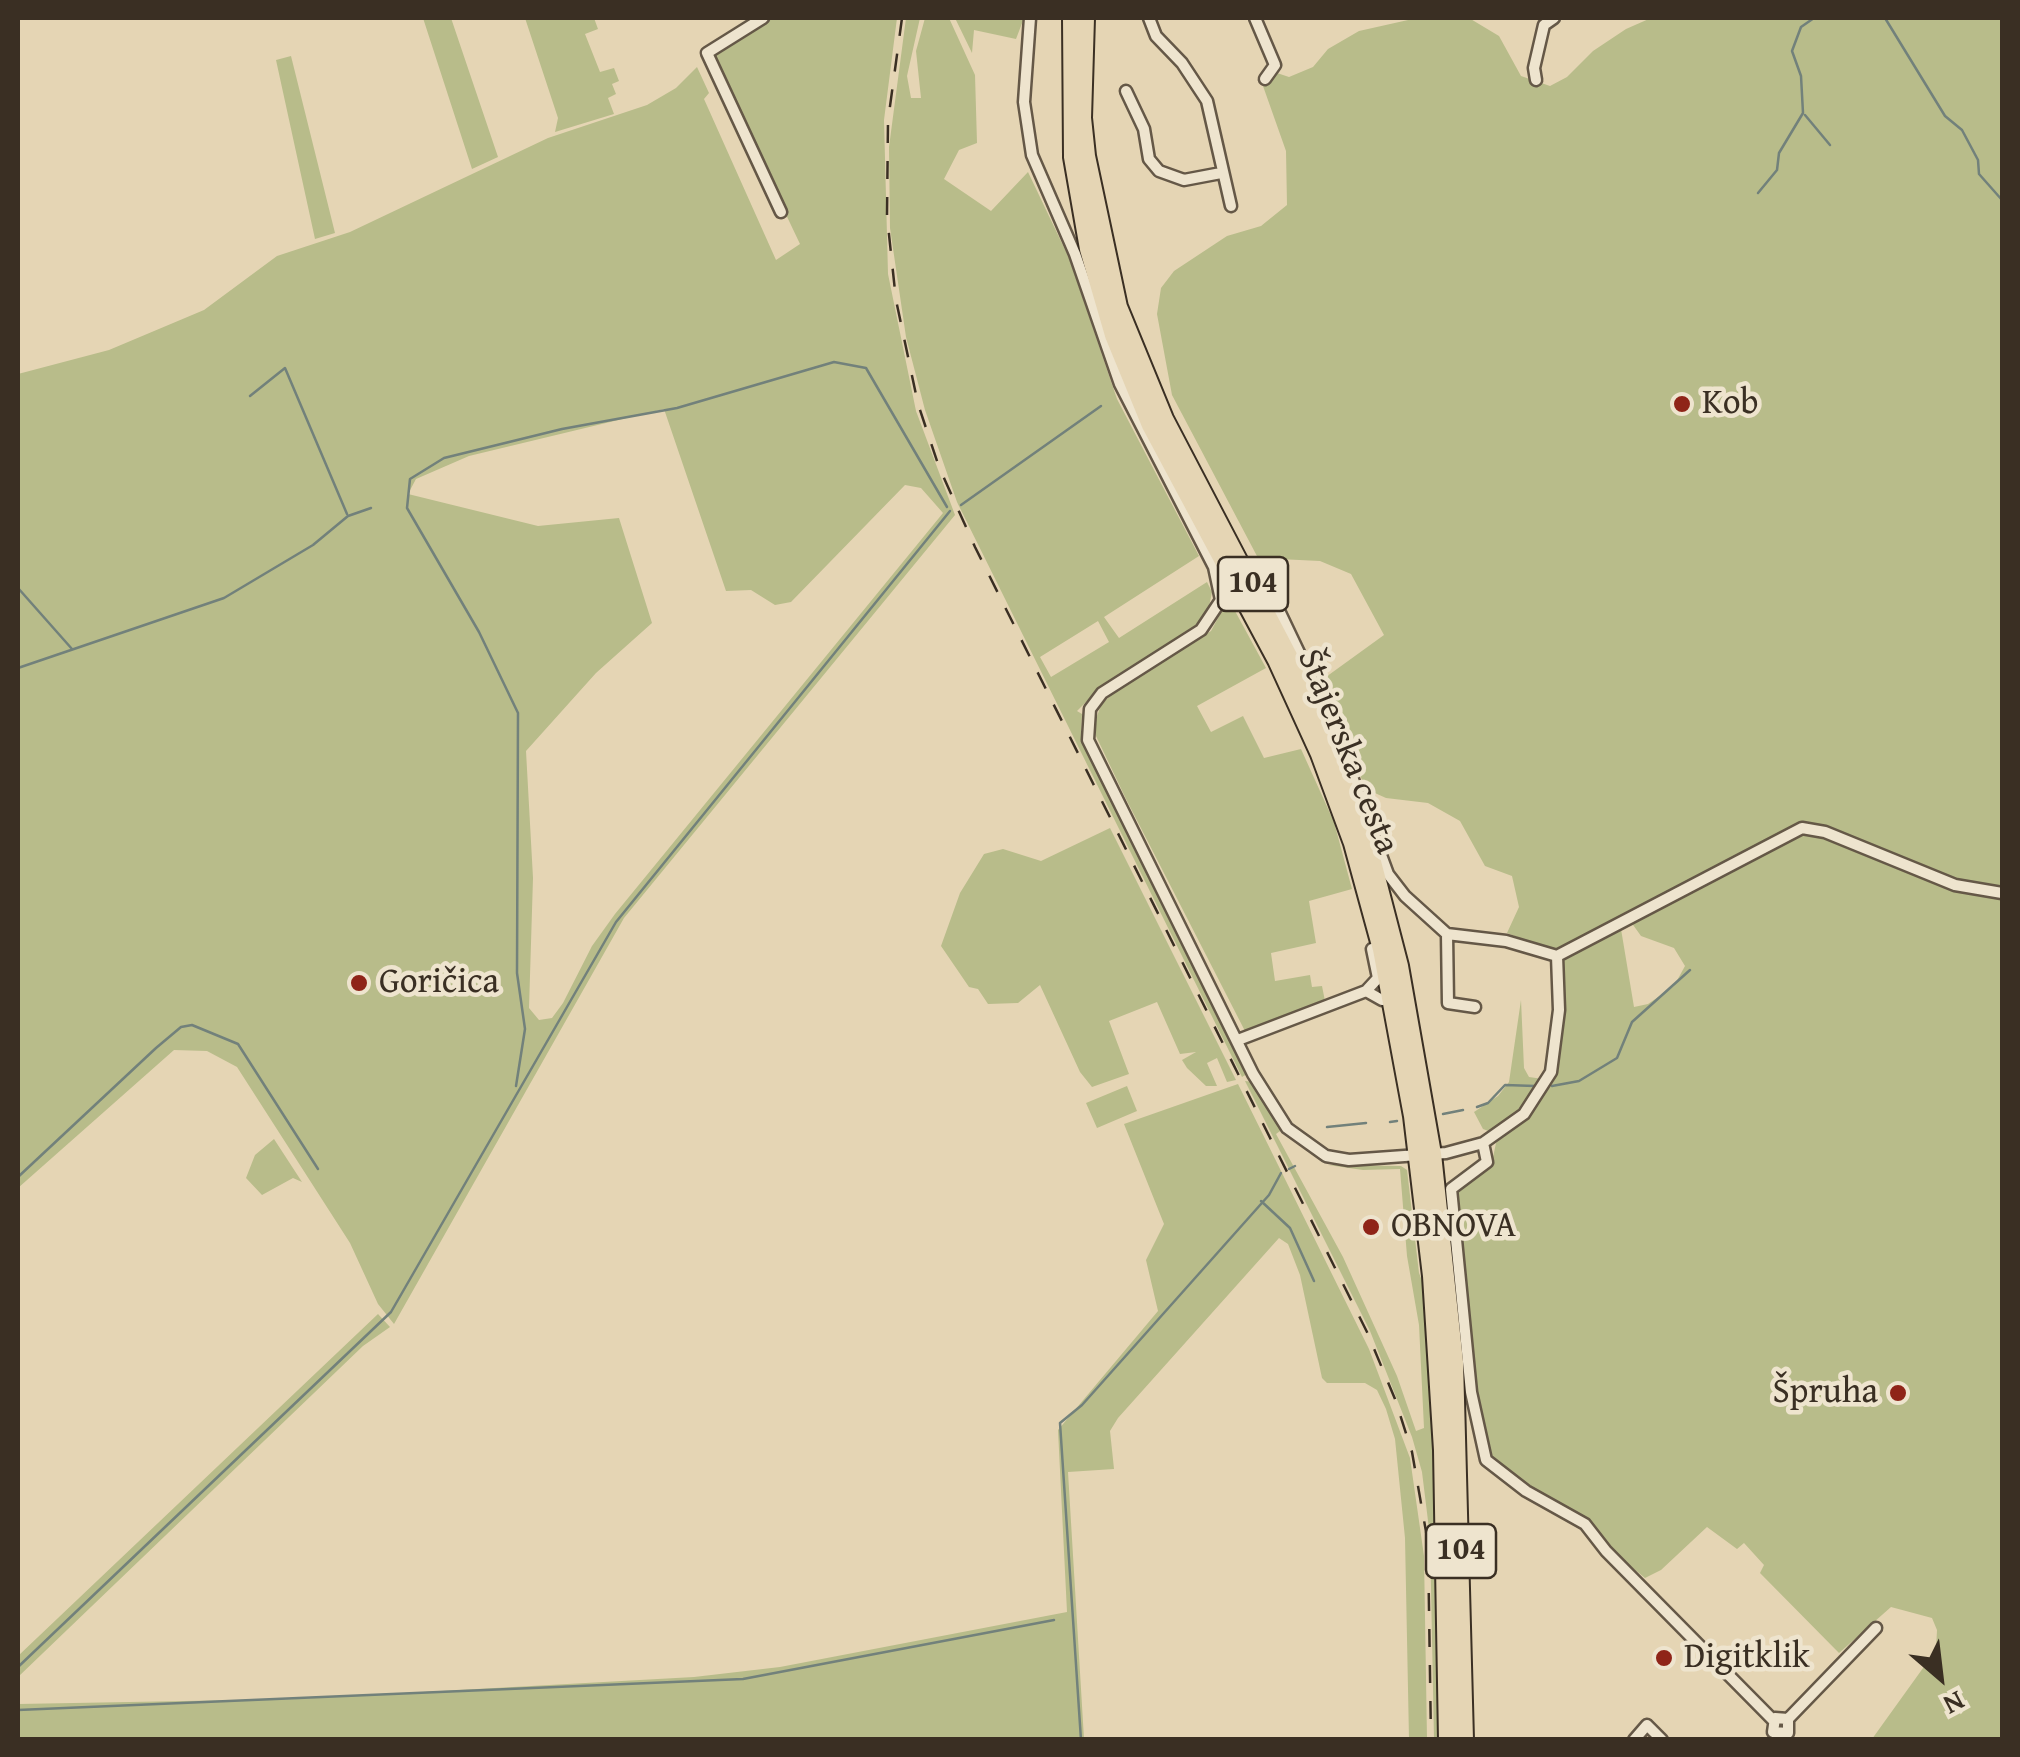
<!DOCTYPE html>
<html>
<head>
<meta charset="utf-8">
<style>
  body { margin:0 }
  #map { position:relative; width:2020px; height:1757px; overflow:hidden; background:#e5d5b4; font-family:"Gentium Book Plus",serif }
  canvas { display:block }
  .frame { position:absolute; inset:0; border:20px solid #3a2f23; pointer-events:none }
  .north { position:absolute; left:1890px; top:1627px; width:100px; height:100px; -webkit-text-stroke:8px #eee4ce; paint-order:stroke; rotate:152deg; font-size:28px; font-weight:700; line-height:40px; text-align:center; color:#3a2f23 }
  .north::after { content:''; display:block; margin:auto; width:35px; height:45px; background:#3a2f23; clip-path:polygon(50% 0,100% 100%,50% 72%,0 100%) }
</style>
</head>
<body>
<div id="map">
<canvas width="2020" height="1757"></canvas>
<div class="frame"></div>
<div class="north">N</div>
</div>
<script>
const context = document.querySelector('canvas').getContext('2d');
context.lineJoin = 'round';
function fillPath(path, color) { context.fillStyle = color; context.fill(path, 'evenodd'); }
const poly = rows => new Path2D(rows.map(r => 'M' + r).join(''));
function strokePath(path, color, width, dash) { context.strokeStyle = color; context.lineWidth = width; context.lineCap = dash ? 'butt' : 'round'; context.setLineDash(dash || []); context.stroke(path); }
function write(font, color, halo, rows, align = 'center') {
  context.font = font + ' "Gentium Book Plus",serif'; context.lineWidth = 9; context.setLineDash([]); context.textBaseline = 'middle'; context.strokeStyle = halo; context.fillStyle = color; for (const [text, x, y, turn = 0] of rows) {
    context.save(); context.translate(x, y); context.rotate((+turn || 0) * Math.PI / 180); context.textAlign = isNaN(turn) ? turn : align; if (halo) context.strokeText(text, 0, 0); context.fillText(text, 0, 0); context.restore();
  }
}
const green = poly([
  [423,18,451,18,498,157,472,169],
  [525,18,594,18,598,29,585,34,600,72,614,68,619,81,612,84,616,94,608,98,614,114,555,132,558,118],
  [767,18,897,18,884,120,888,274,916,411,955,515,624,918,394,1324,378,1304,350,1243,237,1067,207,1051,174,1050,18,1188,18,374,109,350,204,310,277,256,350,232,548,138,647,105,676,88,697,67,709,93,704,99,776,260,800,244,711,57,714,49],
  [664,409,726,591,751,590,775,605,791,602,905,485,921,488,943,513,615,914,592,946,563,1003,552,1018,539,1020,529,1008,533,878,526,751,596,673,652,623,619,518,538,526,408,494,416,479,469,456],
  [906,18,920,18,907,76,911,98,921,98,916,51,925,18,949,18,975,75,977,143,959,150,944,179,991,211,1028,172,1069,258,1117,399,1199,556,1104,617,1119,638,1207,582,1212,592,1207,617,1201,625,1101,687,1077,711,1082,714,1081,732,1086,747,1234,1044,1247,1074,1242,1077,957,502,925,410,906,337,890,228,889,147],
  [1098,621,1109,642,1051,677,1040,657],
  [955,18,1024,18,1016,39,974,30,972,53],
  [1417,18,1469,18,1499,36,1521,76,1550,86,1567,77,1593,51,1626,29,1651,18,2002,18,2002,891,1969,886,1804,824,1572,946,1549,949,1507,933,1519,907,1512,876,1485,866,1460,821,1428,803,1386,798,1366,789,1319,682,1384,635,1351,574,1320,561,1258,558,1172,395,1157,314,1161,288,1174,271,1227,236,1261,226,1287,205,1286,151,1263,86,1267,79,1277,73,1289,77,1313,67,1328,49,1359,31],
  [291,56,335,233,315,239,276,60],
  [1224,607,1235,611,1266,668,1197,706,1211,732,1243,716,1264,758,1301,749,1334,822,1352,889,1309,901,1316,943,1271,953,1275,981,1310,975,1312,987,1322,986,1325,1001,1246,1033,1126,799,1096,736,1095,722,1101,705,1112,694,1211,631],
  [1110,828,1236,1080,1227,1082,1217,1058,1207,1063,1217,1086,1206,1086,1187,1068,1182,1060,1196,1052,1180,1054,1157,1002,1109,1021,1129,1074,1092,1087,1080,1072,1040,985,1018,1003,988,1004,978,989,969,987,941,946,960,893,984,854,1003,849,1041,861],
  [1800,831,1824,834,1975,894,2002,895,2002,1739,1872,1739,1936,1650,1937,1630,1932,1618,1891,1607,1839,1653,1760,1573,1764,1565,1744,1543,1737,1549,1707,1527,1661,1570,1645,1578,1611,1550,1588,1519,1519,1482,1489,1458,1476,1406,1456,1190,1491,1167,1496,1143,1526,1118,1554,1081,1562,1039,1564,960,1621,929,1634,1007,1648,1004,1674,986,1685,966,1674,948,1641,936,1631,922],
  [1521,1000,1524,1068,1529,1077,1543,1079,1516,1117,1491,1132,1483,1129,1474,1112,1498,1096,1509,1082],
  [1245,1081,1253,1082,1283,1129,1276,1134,1343,1257,1397,1376,1416,1431,1424,1428,1419,1325,1407,1256,1400,1169,1363,1170,1328,1165,1401,1166,1407,1170,1419,1273,1428,1296,1434,1371,1442,1739,1434,1739,1430,1537,1422,1472,1412,1437,1370,1331],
  [1238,1084,1369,1349,1410,1458,1424,1556,1427,1739,1409,1739,1405,1538,1395,1439,1386,1409,1377,1390,1365,1383,1327,1383,1322,1378,1300,1275,1288,1244,1279,1238,1118,1418,1110,1431,1114,1469,1068,1472,1084,1739,18,1739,18,1704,296,1699,694,1677,780,1667,1067,1612,1058,1430,1158,1311,1146,1260,1164,1224,1124,1124],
  [1127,1086,1137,1111,1097,1128,1086,1103],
  [274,1139,302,1182,293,1178,262,1195,246,1178,255,1155],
  [378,1314,390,1327,363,1346,18,1677,18,1656]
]);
const stream = poly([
  [1885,18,1945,116,1962,130,1978,160,1979,174,2002,200],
  [1805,115,1830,145],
  [1758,193,1777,170,1779,153,1803,113,1801,76,1792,51,1801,27,1814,18],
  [250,396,285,368,347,514],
  [961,505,1101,406],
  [18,588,72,649],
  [18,668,224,598,313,545,348,516,371,508],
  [516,1086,525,1029,517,973,518,713,479,632,407,508,410,479,444,458,562,429,677,408,834,362,866,368,947,507],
  [1552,1086,1579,1081,1617,1058,1632,1022,1690,970],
  [1477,1107,1488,1103,1505,1085,1535,1086],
  [1443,1114,1463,1110],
  [1390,1122,1397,1121],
  [1327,1127,1366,1123],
  [1289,1169,1295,1166],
  [18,1177,156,1048,181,1027,192,1025,238,1044,318,1169],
  [1261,1201,1290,1228,1314,1281],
  [18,1667,391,1312,616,922,950,511],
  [18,1710,743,1679,1054,1620],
  [1081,1740,1060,1423,1082,1405,1269,1195,1281,1173]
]);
const minor = poly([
  [763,18,707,53,781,212],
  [1030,18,1024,102,1032,155,1075,254,1120,384,1214,567,1221,600,1201,630,1102,693,1090,709,1088,740,1253,1074,1287,1128,1326,1156,1349,1160,1446,1153,1483,1143,1524,1114,1551,1072,1559,1010,1557,956,1506,941,1447,934,1405,896,1388,874,1331,720,1272,596],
  [1149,18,1156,36,1182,63,1207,101,1231,206],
  [1255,18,1275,65,1265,79],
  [1536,80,1534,68,1544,25,1554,18],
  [1126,91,1144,129,1149,159,1159,171,1184,180,1221,173],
  [1447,934,1448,1003,1475,1007],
  [1557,956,1802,828,1825,832,1955,885,2002,893],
  [1366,991,1378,978,1372,949],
  [1238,1040,1366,991,1382,1000],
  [1483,1143,1487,1162,1451,1189,1471,1392,1486,1460,1526,1491,1585,1524,1606,1551,1773,1720],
  [1788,1719,1775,1718,1773,1732,1788,1733,1788,1719,1876,1628],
  [1634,1740,1647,1725,1662,1740]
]);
const primary = poly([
  [1072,18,1073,157,1089,249,1114,335,1151,425,1277,660,1320,754,1353,843,1382,949,1413,1116,1432,1276,1443,1450,1448,1740],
  [1085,18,1082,118,1086,156,1118,307,1164,419,1313,704,1372,862,1399,966,1432,1154,1454,1362,1464,1740]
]);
const rail = poly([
  [902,18,888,121,887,216,896,300,918,404,939,467,975,547,1367,1332,1395,1399,1412,1452,1428,1543,1431,1740]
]);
const markers = [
  [1682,404,10,"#8f2418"],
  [359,983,10,"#8f2418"],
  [1371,1227,10,"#8f2418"],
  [1898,1393,10,"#8f2418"],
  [1664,1658,10,"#8f2418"]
];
const shields = [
  [1253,584,70],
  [1461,1551,70]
];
const shieldNames = [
  ["104",1253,584],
  ["104",1461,1551]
];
const poiNames = [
  ["Kob",1702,404],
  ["Goričica",379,983],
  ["OBNOVA",1391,1227],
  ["Špruha",1878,1393,"right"],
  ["Digitklik",1684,1658]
];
const streetNames = [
  ["Štajerska cesta",1347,752,68]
];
fillPath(green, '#b8bc8a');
strokePath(stream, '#72817b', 2.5);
strokePath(minor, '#655847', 15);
strokePath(primary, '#3a2f23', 22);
strokePath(minor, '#eee4ce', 10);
strokePath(primary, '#e5d5b4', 18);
strokePath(rail, '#3a2f23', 2.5, [18, 18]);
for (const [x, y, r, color] of markers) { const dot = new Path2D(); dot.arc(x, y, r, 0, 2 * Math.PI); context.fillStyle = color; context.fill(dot); strokePath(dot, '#eee4ce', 4); }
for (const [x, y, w] of shields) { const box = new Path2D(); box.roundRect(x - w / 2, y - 27, w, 54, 8); context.fillStyle = '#eee4ce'; context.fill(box); strokePath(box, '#3a2f23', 2.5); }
write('bold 32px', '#3a2f23', null, shieldNames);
write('35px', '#3a2f23', '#eee4ce', poiNames, 'left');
write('35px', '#3a2f23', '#eee4ce', streetNames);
</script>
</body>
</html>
